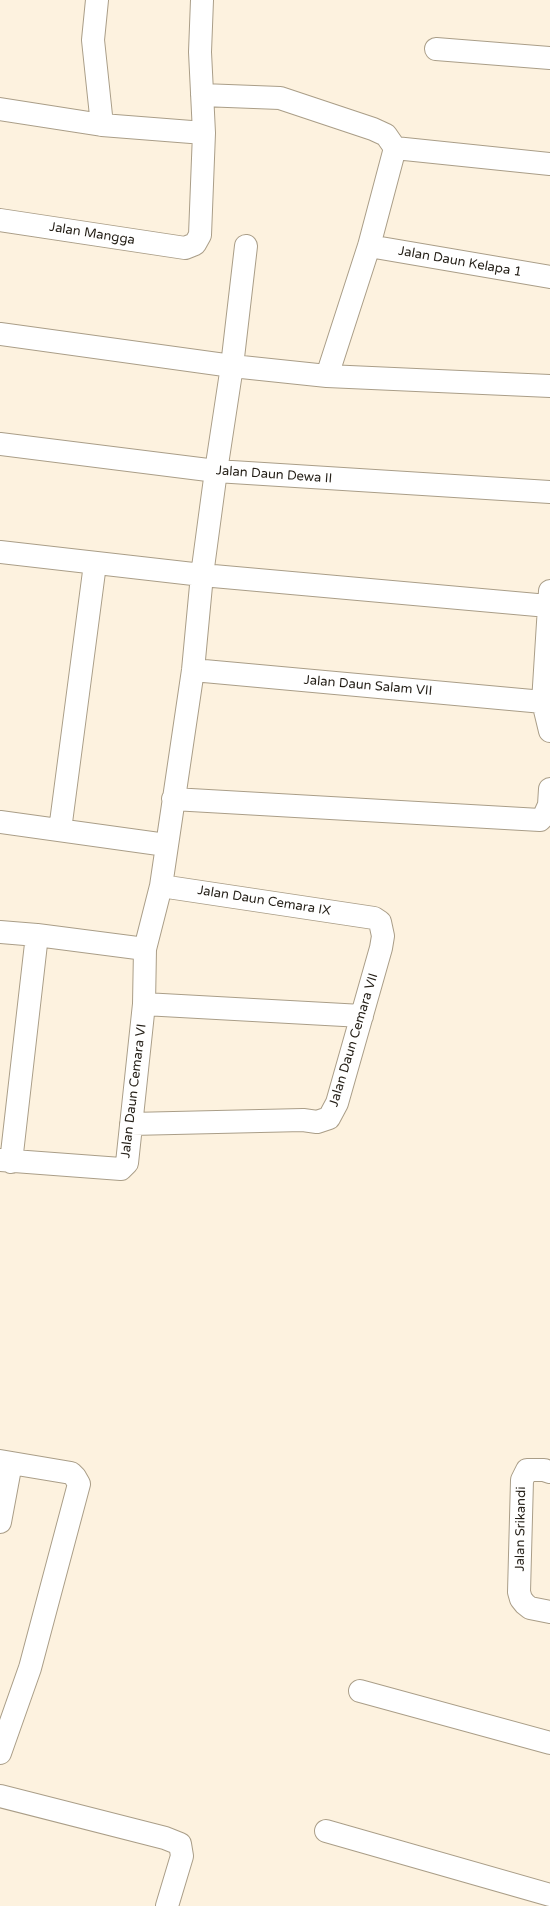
<!DOCTYPE html>
<html>
<head>
<meta charset="utf-8">
<style>
  body { margin:0 }
  canvas { display:block; background:#fdf2df }
</style>
</head>
<body>
<canvas width="550" height="1906"></canvas>
<script>
const context = document.querySelector('canvas').getContext('2d');
context.lineJoin = 'round';
const poly = rows => new Path2D(rows.map(r => 'M' + r).join(''));
function strokePath(path, color, width, dash) { context.strokeStyle = color; context.lineWidth = width; context.lineCap = dash ? 'butt' : 'round'; context.setLineDash(dash || []); context.stroke(path); }
function write(font, color, halo, rows, align = 'center') {
  context.font = font + ' "Varela Round",sans-serif'; context.lineWidth = 3.5; context.setLineDash([]); context.textBaseline = 'middle'; context.strokeStyle = halo; context.fillStyle = color; for (const [text, x, y, turn = 0] of rows) {
    context.save(); context.translate(x, y); context.rotate((+turn || 0) * Math.PI / 180); context.textAlign = isNaN(turn) ? turn : align; if (halo) context.strokeText(text, 0, 0); context.fillText(text, 0, 0); context.restore();
  }
}
const street = poly([
  [436,49,550,58],
  [202,95,280,98,373,129,386,135,395,148,369,246,327,376],
  [0,109,102,125,93,40,97,0],
  [102,125,204,133,200,52,202,0],
  [395,148,550,164],
  [0,220,185,248,195,244,200,235,204,133],
  [369,246,550,277],
  [0,334,232,366,327,376,550,386],
  [0,444,216,471,550,492],
  [0,552,202,575,548,606],
  [550,591,543,702,550,731],
  [193,670,543,702],
  [173,799,540,820,544,816,549,805,550,789],
  [0,822,166,845],
  [60,830,95,564],
  [0,932,37,935,145,949],
  [144,1004,362,1016],
  [131,1124,303,1120,317,1122,329,1118,337,1103,381,948,383,936,380,922,374,918,161,886],
  [0,1160,121,1169,127,1163,144,1004,145,949,161,886,193,670,202,575,216,471,232,366,246,246],
  [11,1162,37,935],
  [0,1461,71,1473,75,1477,79,1484,30,1668,0,1753],
  [550,1472,544,1470,527,1470,522,1480,519,1592,521,1599,525,1604,530,1608,550,1612],
  [0,1522,11,1463],
  [360,1691,550,1743],
  [0,1796,165,1838,180,1844,182,1856,167,1906],
  [326,1831,550,1895]
]);
const streetNames = [
  ["Jalan Mangga",92,234,9],
  ["Jalan Daun Kelapa 1",460,262,10],
  ["Jalan Daun Dewa II",274,475,4],
  ["Jalan Daun Salam VII",368,686,5],
  ["Jalan Daun Cemara IX",264,901,9],
  ["Jalan Daun Cemara VII",354,1040,-73],
  ["Jalan Daun Cemara VI",134,1091,-83],
  ["Jalan Srikandi",521,1529,-89]
];
strokePath(street, '#aa9e88', 24);
strokePath(street, '#fff', 22);
write('13px', '#241f17', '#fff', streetNames);
</script>
</body>
</html>
